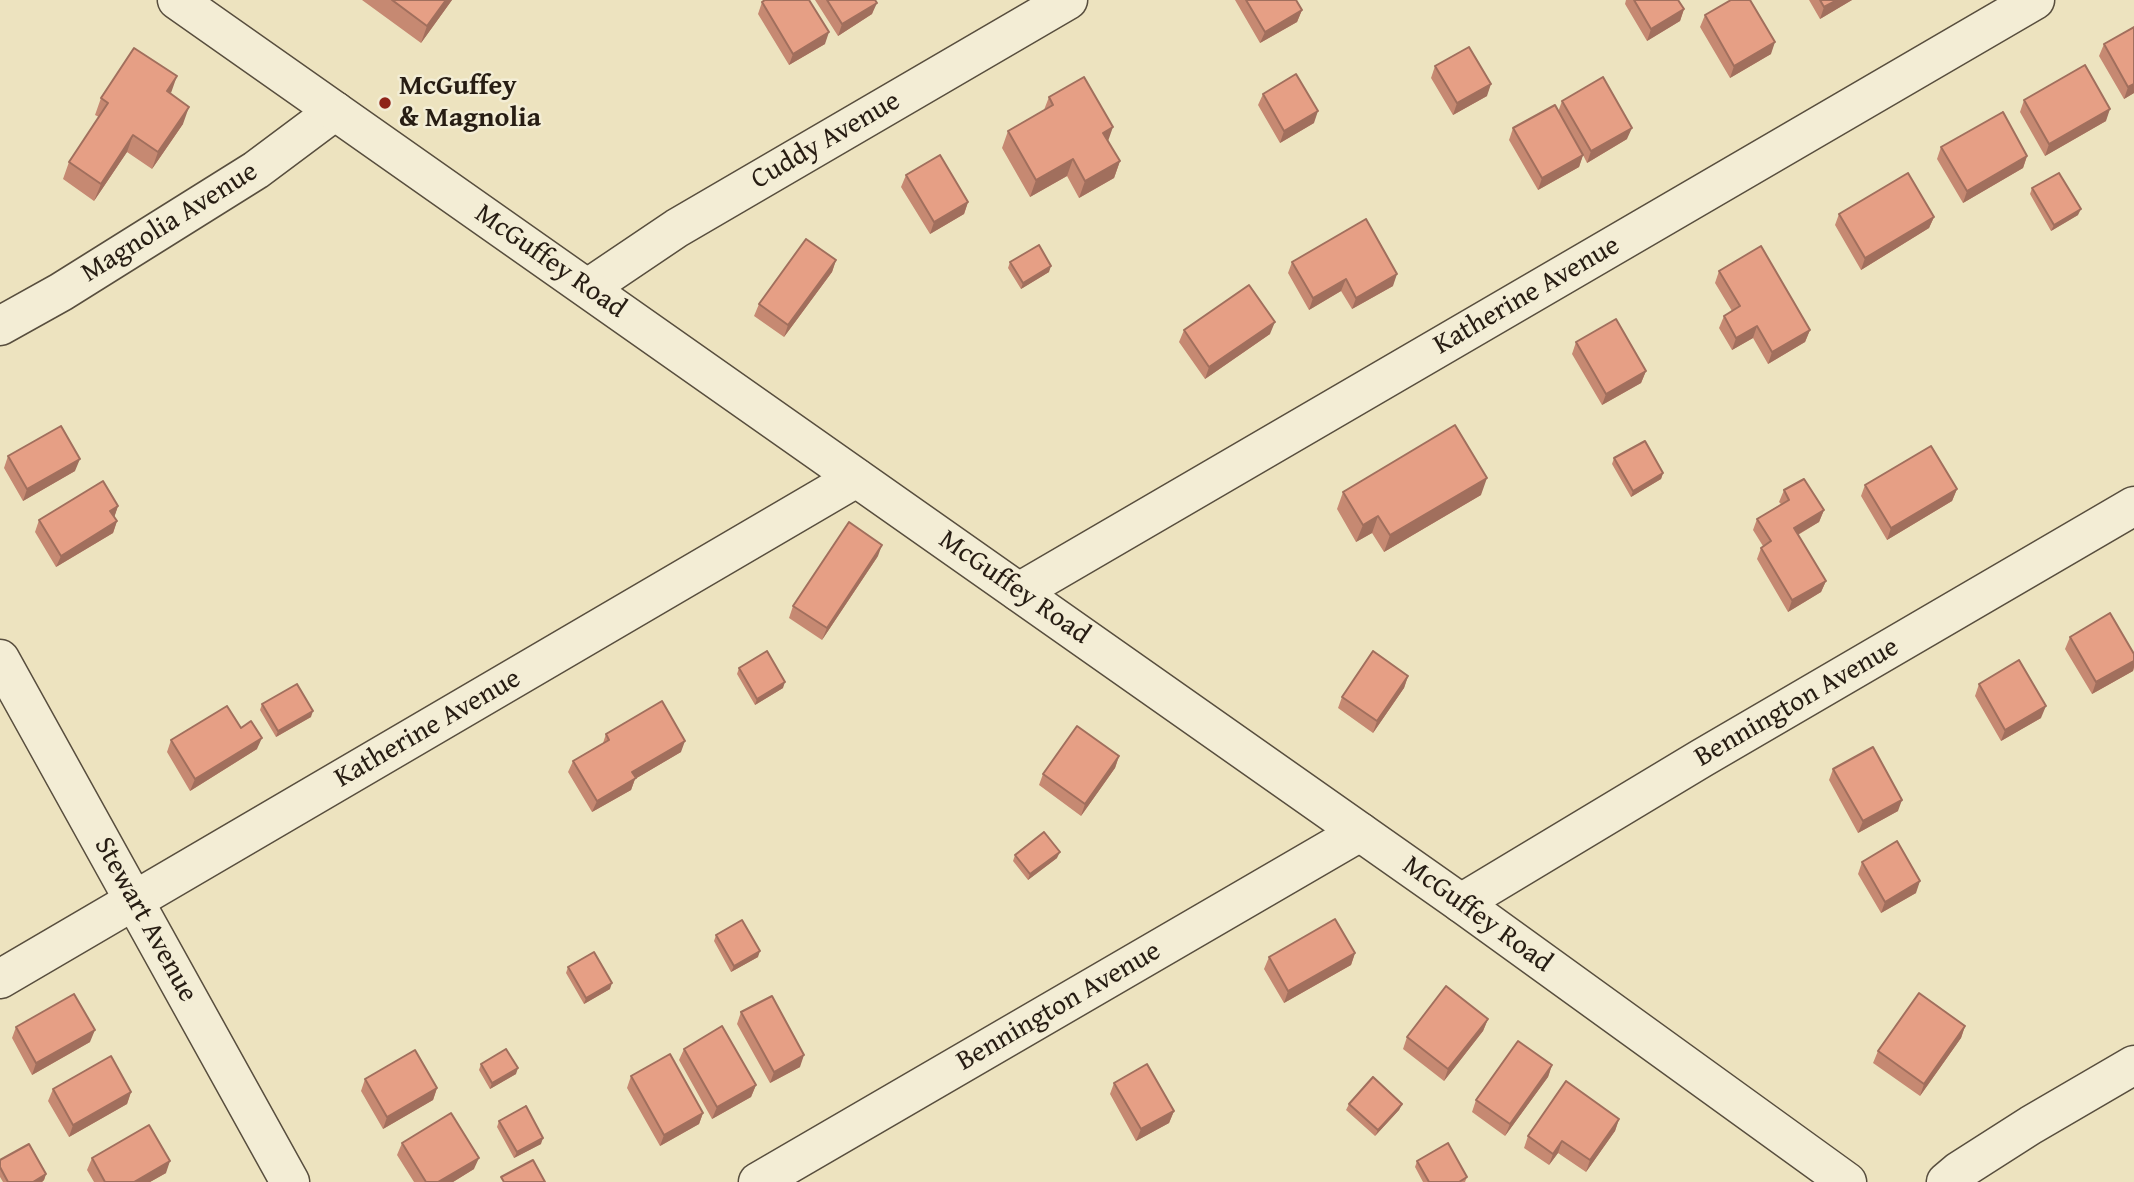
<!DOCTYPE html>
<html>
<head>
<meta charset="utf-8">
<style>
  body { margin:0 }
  canvas { display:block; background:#ede3bf }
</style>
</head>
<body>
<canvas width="2134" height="1182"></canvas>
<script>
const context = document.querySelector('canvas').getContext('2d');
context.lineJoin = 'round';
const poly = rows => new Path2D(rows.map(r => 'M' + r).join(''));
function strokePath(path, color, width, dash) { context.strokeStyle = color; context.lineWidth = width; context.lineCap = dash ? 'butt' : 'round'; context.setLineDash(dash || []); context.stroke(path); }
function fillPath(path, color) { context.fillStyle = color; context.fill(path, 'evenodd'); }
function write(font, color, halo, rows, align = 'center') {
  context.font = font + ' "Gentium Book Plus",serif'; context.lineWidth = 5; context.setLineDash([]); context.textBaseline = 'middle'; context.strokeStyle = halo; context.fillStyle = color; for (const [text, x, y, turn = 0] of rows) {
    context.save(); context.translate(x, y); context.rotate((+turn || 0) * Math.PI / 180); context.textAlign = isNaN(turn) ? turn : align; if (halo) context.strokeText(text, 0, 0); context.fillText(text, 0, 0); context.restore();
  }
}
const minor = poly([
  [588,288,677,228,1068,0],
  [0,326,61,292,256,170,335,111],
  [1019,592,2035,0],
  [1461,903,1702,758,2134,506],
  [0,979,856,478],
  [758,1182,1360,832],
  [1946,1182,1959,1171,2031,1125,2134,1065]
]);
const tertiary = poly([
  [177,0,1461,903,1847,1182],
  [0,659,290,1182]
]);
const wall = poly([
  [362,0,452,0,421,43],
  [815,0,875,0,872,14,838,36],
  [1235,0,1296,0,1302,10,1297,22,1260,43],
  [1626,0,1678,0,1684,9,1680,21,1647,41,1625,4],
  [1809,0,1852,0,1820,19],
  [762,2,825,44,789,65,758,14],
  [1705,15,1771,54,1730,78,1700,27],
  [2134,27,2134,93,2124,99,2099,56,2104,44],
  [1435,66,1487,96,1453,115,1431,78],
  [170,94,183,124,152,169,127,152,94,201,63,179,69,162,99,117,95,115,101,98],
  [1263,94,1314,123,1280,143,1258,105],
  [1049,97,1108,141,1120,161,1114,178,1079,198,1067,176,1030,197,1002,148,1008,131,1044,110],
  [2024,100,2106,121,2045,156,2020,112],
  [1562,101,1627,139,1587,163,1583,155,1579,167,1538,190,1509,140,1513,128,1558,112],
  [1941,147,2027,156,2023,168,1963,203,1937,159],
  [906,175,968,202,964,214,930,234,901,187],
  [2032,188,2078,215,2051,231,2030,194],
  [1839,214,1934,217,1929,228,1861,270,1835,225],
  [836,260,832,272,784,337,754,316,759,304],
  [1010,262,1049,272,1021,289,1008,268],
  [1292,262,1393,286,1352,309,1341,291,1309,310,1288,273],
  [1719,271,1810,330,1805,342,1768,364,1753,338,1732,350,1719,328,1724,316,1732,311,1715,283],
  [1184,330,1270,334,1205,379,1179,342],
  [1576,342,1646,371,1641,383,1602,405,1572,354],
  [8,456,75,471,23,501,4,468],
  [1614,458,1663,473,1661,479,1631,497,1612,464],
  [1865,485,1957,489,1952,501,1887,540,1861,496],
  [1784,490,1824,510,1819,522,1798,535,1826,581,1821,592,1788,612,1757,559,1761,548,1763,546,1753,530,1757,519,1781,504,1779,502],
  [1343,492,1481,495,1384,552,1372,533,1356,542,1337,509],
  [118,506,114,517,117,521,113,533,56,567,35,532,39,520],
  [878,556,822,640,789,618,793,606],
  [2070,637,2134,654,2134,667,2133,671,2092,694,2065,649],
  [739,668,783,688,755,705,737,674],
  [1408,676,1404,688,1373,733,1338,708,1342,697],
  [1979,684,2041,718,2001,741,1975,696],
  [262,704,311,717,276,737,260,710],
  [241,728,257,749,190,791,167,752,171,740],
  [606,734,681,752,635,779,631,790,592,812,568,772,573,761,603,743],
  [1119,756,1115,768,1081,816,1039,785,1043,774],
  [1833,769,1898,811,1858,833,1829,780],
  [1015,855,1057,858,1028,880,1013,861],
  [1862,862,1916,893,1881,913,1858,874],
  [716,935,758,957,731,972,714,941],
  [1355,953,1351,965,1284,1003,1264,969,1269,957],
  [568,967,610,989,584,1004,566,973],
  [741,1012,800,1067,770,1083,737,1024],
  [1488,1019,1483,1031,1444,1081,1403,1049,1407,1037],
  [1965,1026,1961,1038,1920,1096,1873,1063,1878,1051],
  [16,1027,90,1042,32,1075,12,1038],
  [684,1049,756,1085,751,1097,712,1119,679,1060],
  [481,1064,516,1074,490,1089,479,1070],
  [1552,1065,1548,1077,1505,1136,1472,1112,1476,1100],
  [631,1076,703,1113,699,1124,660,1146,627,1088],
  [365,1079,437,1088,433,1100,383,1129,361,1091],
  [1114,1083,1174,1111,1169,1123,1136,1141,1110,1094],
  [53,1089,131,1092,127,1104,69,1137,48,1101],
  [1349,1104,1402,1104,1399,1110,1375,1136,1346,1110],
  [1619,1119,1615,1131,1586,1172,1558,1153,1549,1165,1524,1148,1528,1136],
  [499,1121,541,1144,514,1158,497,1127],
  [402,1143,474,1169,453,1182,414,1182,397,1155],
  [92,1158,166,1173,150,1182,94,1182,87,1170],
  [0,1160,46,1174,44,1180,42,1182,3,1182,0,1177],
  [1417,1161,1467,1177,1465,1182,1423,1182,1415,1167]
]);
const shadedWall = poly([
  [446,0,452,0,421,43,427,26],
  [1837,0,1852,0,1820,19,1824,7],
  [877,3,872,14,838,36,842,24],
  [1684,9,1680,21,1647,41,1651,29],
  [1302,10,1297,22,1260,43,1265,32],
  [829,32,825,44,789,65,793,54],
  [1775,42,1771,54,1730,78,1734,66],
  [177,76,171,93,167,91],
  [1491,84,1487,96,1453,115,1457,103],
  [2134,84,2134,93,2124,99,2128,87],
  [189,107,183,124,152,169,158,152],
  [2110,109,2106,121,2045,156,2049,144],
  [1318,111,1314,123,1280,143,1284,131],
  [1113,127,1107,144,1103,133],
  [1632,128,1627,139,1587,163,1591,151],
  [133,135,127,152,94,201,101,184],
  [1583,155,1579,167,1538,190,1542,178],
  [2027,156,2023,168,1963,203,1967,191],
  [1073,159,1067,176,1030,197,1036,180],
  [1120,161,1114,178,1079,198,1085,181],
  [968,202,964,214,930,234,934,222],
  [2081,209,2078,215,2051,231,2054,225],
  [1934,217,1929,228,1861,270,1865,258],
  [836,260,832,272,784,337,788,325],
  [1051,266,1049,272,1021,289,1023,283],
  [1397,274,1393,286,1352,309,1356,298],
  [1346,279,1341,291,1309,310,1313,298],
  [1275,322,1270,334,1205,379,1209,367],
  [1757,326,1753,338,1732,350,1736,338],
  [1810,330,1805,342,1768,364,1772,352],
  [1646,371,1641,383,1602,405,1606,394],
  [80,459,75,471,23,501,27,489],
  [1663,473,1661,479,1631,497,1633,491],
  [1487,478,1481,495,1384,552,1390,535],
  [1957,489,1952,501,1887,540,1891,528],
  [118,506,114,518,110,511],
  [1824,510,1819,522,1790,539,1794,528],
  [1378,516,1372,533,1356,542,1363,525],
  [117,521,113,533,56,567,61,556],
  [882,545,878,556,822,640,827,628],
  [1826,581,1821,592,1788,612,1792,600],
  [2134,661,2134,667,2133,671,2092,694,2096,682],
  [1408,676,1404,688,1373,733,1377,721],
  [785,682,783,688,755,705,757,699],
  [2046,706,2041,718,2001,741,2005,730],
  [313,711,311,717,276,737,278,731],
  [262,738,257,749,190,791,195,779],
  [685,741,681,752,635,779,631,790,592,812,597,801,632,772],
  [1119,756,1115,768,1081,816,1085,804],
  [1902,800,1898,811,1858,833,1863,821],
  [1060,852,1057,858,1028,880,1030,874],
  [1920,881,1916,893,1881,913,1885,902],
  [760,951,758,957,731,972,734,966],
  [1355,953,1351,965,1284,1003,1288,991],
  [612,983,610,989,584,1004,586,998],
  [1488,1019,1483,1031,1444,1081,1448,1069],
  [1965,1026,1961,1038,1920,1096,1924,1084],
  [95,1030,90,1042,32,1075,36,1063],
  [804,1055,800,1067,770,1083,774,1072],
  [1552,1065,1548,1077,1505,1136,1510,1124],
  [518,1068,516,1074,490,1089,492,1083],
  [756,1085,751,1097,712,1119,717,1107],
  [437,1088,433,1100,383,1129,387,1117],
  [131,1092,127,1104,69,1137,73,1125],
  [1402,1104,1399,1110,1375,1136,1378,1130],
  [1174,1111,1169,1123,1136,1141,1141,1129],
  [703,1113,699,1124,660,1146,664,1135],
  [1619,1119,1615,1131,1586,1172,1590,1160],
  [543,1138,541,1144,514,1158,517,1152],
  [1562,1141,1558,1153,1549,1165,1553,1154],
  [479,1158,474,1169,453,1182,438,1182],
  [170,1161,166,1173,150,1182,134,1182],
  [46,1174,44,1180,42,1182,33,1182]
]);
const building = poly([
  [392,0,446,0,427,26,392,0],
  [765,0,809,0,829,32,793,54,762,2,765,0],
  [827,0,875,0,877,3,842,24,827,0],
  [1246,0,1296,0,1302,10,1265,32,1246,0],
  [1634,0,1678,0,1684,9,1651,29,1634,0],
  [1731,0,1750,0,1775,42,1734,66,1705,15,1731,0],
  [1820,0,1837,0,1824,7,1820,0],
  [2134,27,2134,84,2128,87,2104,44,2134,27],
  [1469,47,1491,84,1457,103,1435,66,1469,47],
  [134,48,177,76,167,91,189,107,158,152,133,135,101,184,69,162,108,103,101,98,134,48],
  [2085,65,2110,109,2049,144,2024,100,2085,65],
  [1296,74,1318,111,1284,131,1263,94,1296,74],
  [1084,77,1113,127,1103,133,1120,161,1085,181,1073,159,1036,180,1008,131,1053,105,1049,97,1084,77],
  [1603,77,1632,128,1591,151,1562,101,1603,77],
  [1555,105,1583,155,1542,178,1513,128,1555,105],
  [2003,112,2027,156,1967,191,1941,147,2003,112],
  [940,155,968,202,934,222,906,175,940,155],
  [1908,173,1934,217,1865,258,1839,214,1908,173],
  [2059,173,2081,209,2054,225,2032,188,2059,173],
  [1366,219,1397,274,1356,298,1346,279,1313,298,1292,262,1366,219],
  [806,239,836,260,788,325,759,304,806,239],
  [1039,245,1051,266,1023,283,1010,262,1039,245],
  [1761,246,1810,330,1772,352,1757,326,1736,338,1724,316,1740,306,1719,271,1761,246],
  [1249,285,1275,322,1209,367,1184,330,1249,285],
  [1616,319,1646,371,1606,394,1576,342,1616,319],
  [1455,425,1487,478,1390,535,1378,516,1363,525,1343,492,1455,425],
  [61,426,80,459,27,489,8,456,61,426],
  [1645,441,1663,473,1633,491,1614,458,1645,441],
  [1931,446,1957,489,1891,528,1865,485,1931,446],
  [1804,479,1824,510,1794,528,1826,581,1792,600,1761,548,1771,541,1757,519,1789,500,1784,490,1804,479],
  [103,481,118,506,110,511,117,521,61,556,39,520,103,481],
  [849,522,882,545,827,628,793,606,849,522],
  [2110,613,2134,654,2134,661,2096,682,2070,637,2110,613],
  [767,651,785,682,757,699,739,668,767,651],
  [1373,651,1408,676,1377,721,1342,697,1373,651],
  [2019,660,2046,706,2005,730,1979,684,2019,660],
  [297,684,313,711,278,731,262,704,297,684],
  [662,701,685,741,632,772,636,778,597,801,573,761,609,740,606,734,662,701],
  [227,706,241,728,251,721,262,738,195,779,171,740,227,706],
  [1077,726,1119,756,1085,804,1043,774,1077,726],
  [1873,747,1902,800,1863,821,1833,769,1873,747],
  [1044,832,1060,852,1030,874,1015,855,1044,832],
  [1897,841,1920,881,1885,902,1862,862,1897,841],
  [1335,919,1355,953,1288,991,1269,957,1335,919],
  [742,920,760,951,734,966,716,935,742,920],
  [594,952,612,983,586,998,568,967,594,952],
  [1446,986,1488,1019,1448,1069,1407,1037,1446,986],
  [1919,993,1965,1026,1924,1084,1878,1051,1919,993],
  [74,994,95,1030,36,1063,16,1027,74,994],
  [772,996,804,1055,774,1072,741,1012,772,996],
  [722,1026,756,1085,717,1107,684,1049,722,1026],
  [1518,1041,1552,1065,1510,1124,1476,1100,1518,1041],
  [506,1049,518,1068,492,1083,481,1064,506,1049],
  [415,1050,437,1088,387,1117,365,1079,415,1050],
  [670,1054,703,1113,664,1135,631,1076,670,1054],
  [111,1056,131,1092,73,1125,53,1089,111,1056],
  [1147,1064,1174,1111,1141,1129,1114,1083,1147,1064],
  [1373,1077,1402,1104,1378,1130,1349,1104,1373,1077],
  [1566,1081,1619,1119,1590,1160,1562,1141,1553,1154,1528,1136,1566,1081],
  [526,1106,543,1138,517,1152,499,1121,526,1106],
  [451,1113,479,1158,438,1182,426,1182,402,1143,451,1113],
  [149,1125,170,1161,134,1182,105,1182,92,1158,149,1125],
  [1448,1143,1467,1177,1459,1182,1429,1182,1417,1161,1448,1143],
  [29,1144,46,1174,33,1182,8,1182,0,1167,0,1160,29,1144],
  [533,1160,545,1182,504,1182,501,1177,533,1160]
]);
const markers = [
  [385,103,7,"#8f2418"]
];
const poiNames = [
  ["McGuffey",399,87],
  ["& Magnolia",399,119]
];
const streetNames = [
  ["Cuddy Avenue",826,141,-30],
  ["Magnolia Avenue",170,223,-32],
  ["McGuffey Road",550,262,35],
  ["Katherine Avenue",1527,296,-30],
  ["McGuffey Road",1014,588,35],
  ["Bennington Avenue",1797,703,-30],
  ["Katherine Avenue",428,729,-30],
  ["McGuffey Road",1477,915,36],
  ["Stewart Avenue",145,920,61],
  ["Bennington Avenue",1059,1007,-30]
];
strokePath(minor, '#584e3e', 41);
strokePath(tertiary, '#584e3e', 41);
strokePath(minor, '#f3edd5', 38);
strokePath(tertiary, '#f3edd5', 38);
fillPath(wall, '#c68972');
fillPath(shadedWall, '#a16f5d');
fillPath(building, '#e69f85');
strokePath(building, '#a16f5d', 2);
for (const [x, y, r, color] of markers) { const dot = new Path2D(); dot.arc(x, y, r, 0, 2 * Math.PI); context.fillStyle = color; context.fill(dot); strokePath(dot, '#f3edd5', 2.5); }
write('bold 28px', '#271d13', '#f3edd5', poiNames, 'left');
write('28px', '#271d13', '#f3edd5', streetNames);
</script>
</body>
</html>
